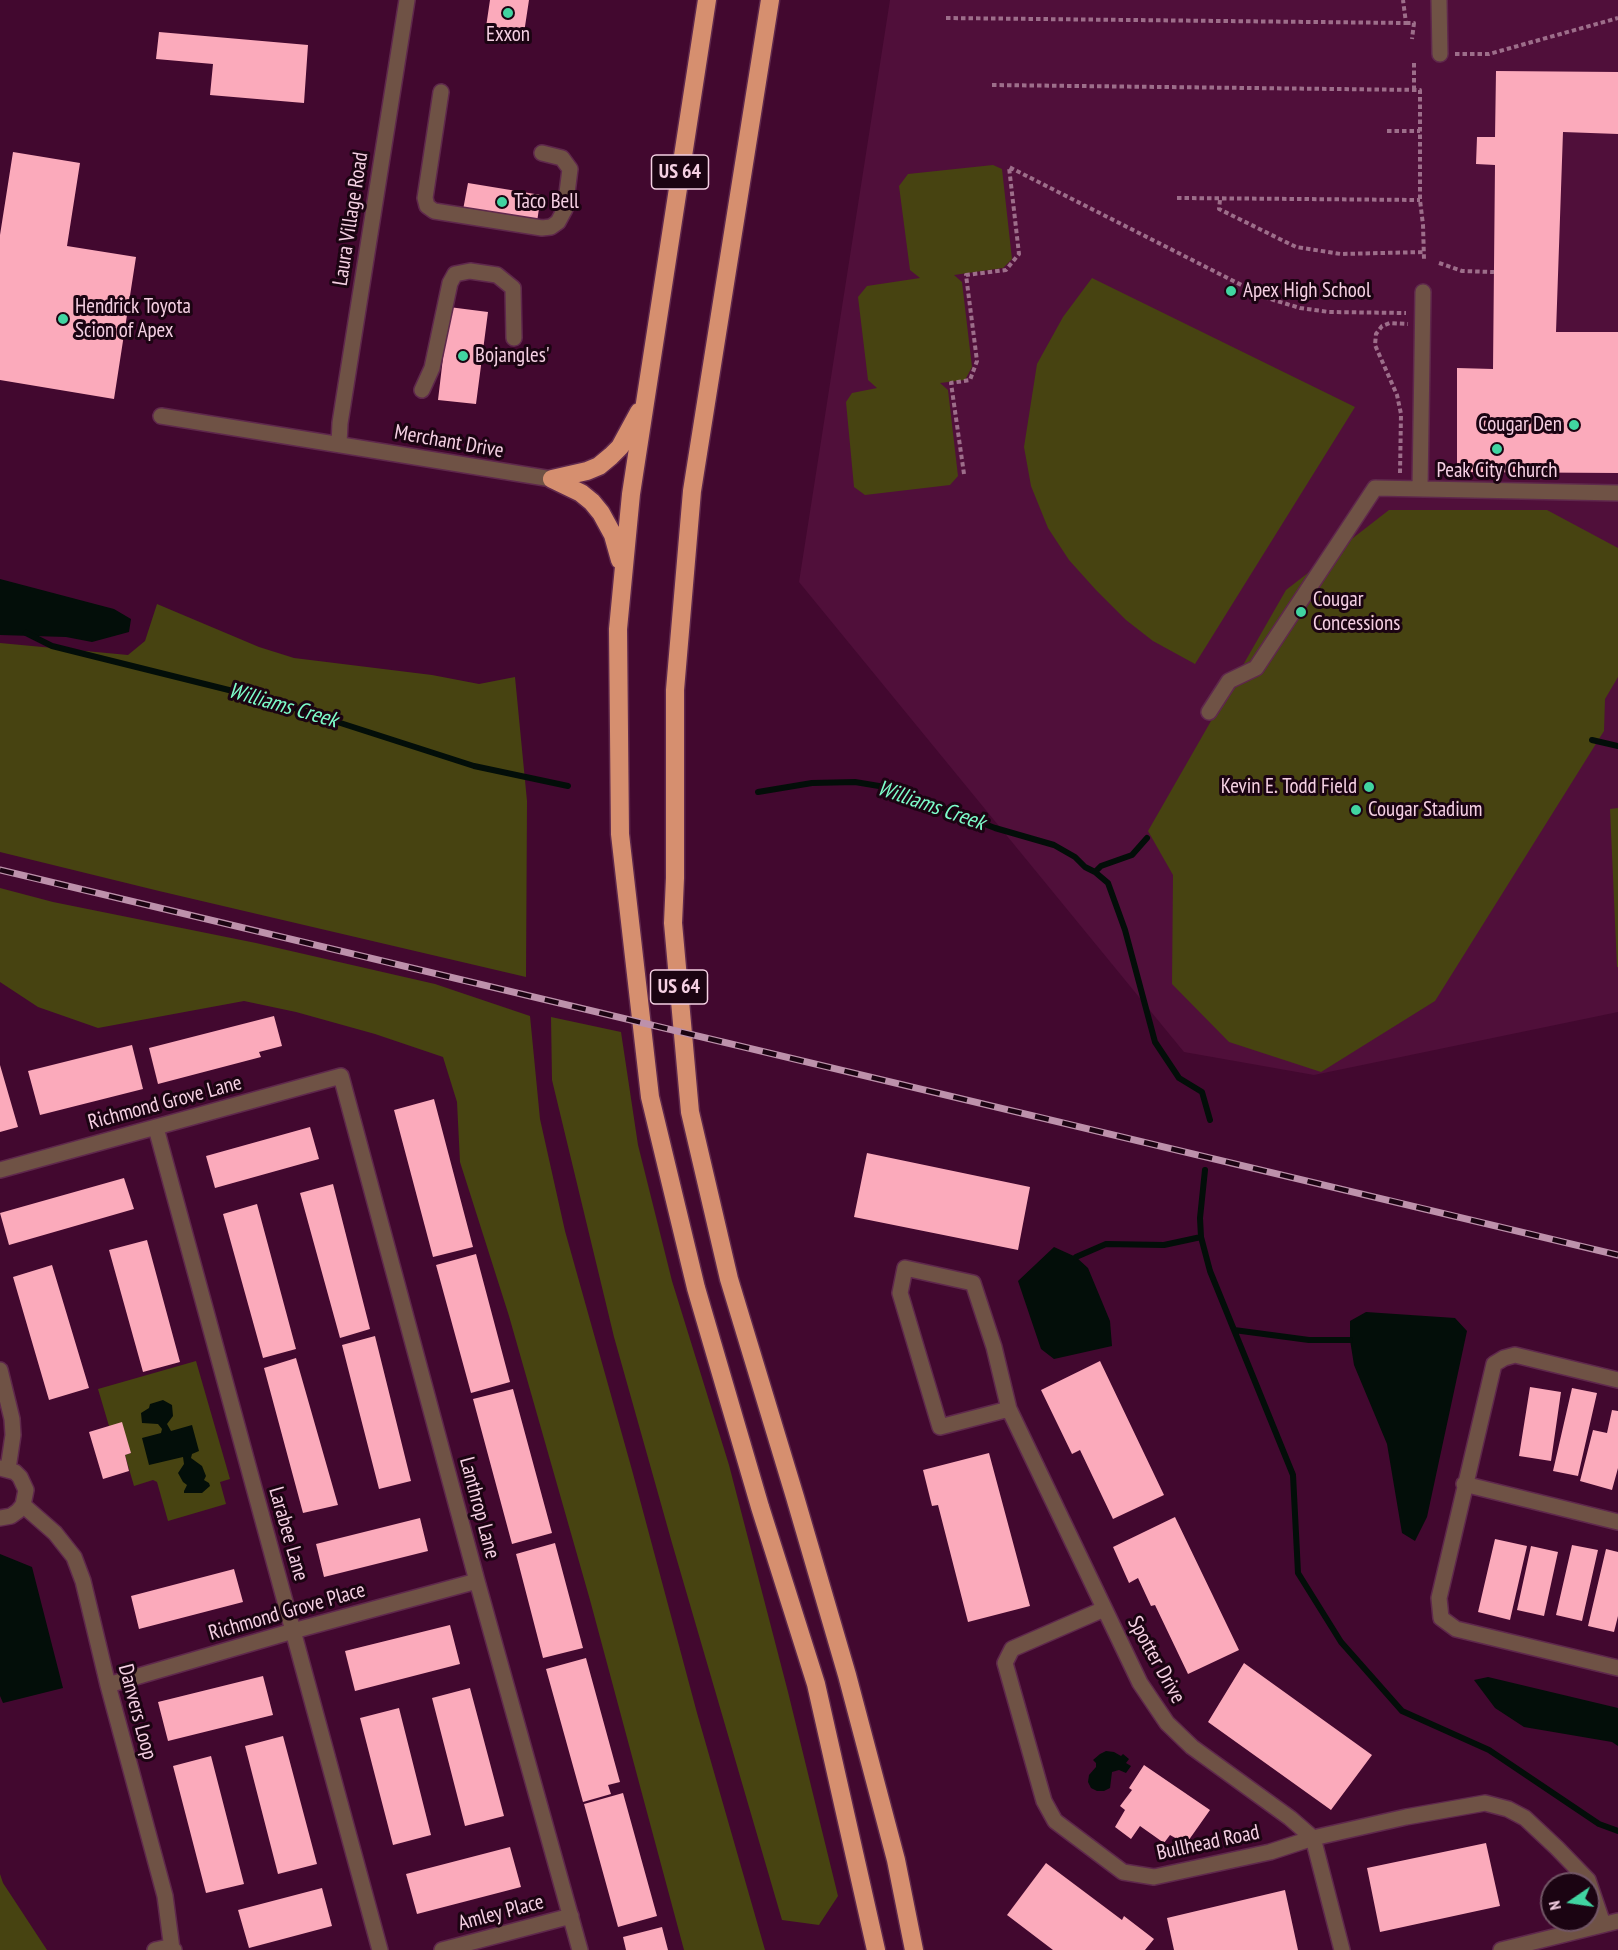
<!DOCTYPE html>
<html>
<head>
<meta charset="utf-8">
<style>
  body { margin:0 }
  #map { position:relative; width:1618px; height:1950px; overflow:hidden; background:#42082f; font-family:"PT Sans Narrow",sans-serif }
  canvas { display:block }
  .north { position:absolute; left:1540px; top:1872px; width:60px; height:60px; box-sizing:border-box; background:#1b0412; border:2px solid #725666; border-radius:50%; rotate:257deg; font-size:16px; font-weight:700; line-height:24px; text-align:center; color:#f5d0e3 }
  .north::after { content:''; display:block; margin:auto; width:21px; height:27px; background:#41d4a1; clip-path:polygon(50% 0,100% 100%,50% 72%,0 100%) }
</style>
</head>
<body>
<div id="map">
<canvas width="1618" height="1950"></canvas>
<div class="north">N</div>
</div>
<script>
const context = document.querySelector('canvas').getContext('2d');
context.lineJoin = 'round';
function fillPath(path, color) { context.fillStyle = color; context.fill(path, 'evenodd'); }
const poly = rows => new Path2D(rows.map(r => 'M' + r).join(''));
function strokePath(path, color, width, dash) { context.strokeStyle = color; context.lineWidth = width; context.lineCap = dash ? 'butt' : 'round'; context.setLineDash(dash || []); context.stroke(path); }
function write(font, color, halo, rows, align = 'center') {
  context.font = font + ' "PT Sans Narrow",sans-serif'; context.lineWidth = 6; context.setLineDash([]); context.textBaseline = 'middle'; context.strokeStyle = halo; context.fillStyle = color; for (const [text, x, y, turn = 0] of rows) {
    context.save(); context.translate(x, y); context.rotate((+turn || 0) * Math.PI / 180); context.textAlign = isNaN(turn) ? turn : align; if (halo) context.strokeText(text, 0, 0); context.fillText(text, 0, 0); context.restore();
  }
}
const built = poly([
  [890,0,1618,0,1618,1012,1314,1075,1184,1052,799,582]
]);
const green = poly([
  [993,165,1002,169,1012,259,1003,268,954,275,962,282,972,367,965,380,940,383,948,390,958,476,950,485,865,495,854,487,846,402,852,393,877,388,868,380,858,297,867,286,920,278,910,270,899,186,908,174],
  [1092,278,1355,407,1195,664,1153,641,1126,620,1096,590,1069,560,1048,528,1031,486,1024,447,1037,364,1063,317],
  [1389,510,1547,510,1618,548,1618,677,1605,699,1604,731,1435,1001,1321,1072,1229,1042,1172,984,1173,875,1148,831,1286,590],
  [157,604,259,647,294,658,432,675,479,684,515,677,527,801,526,977,159,891,0,852,0,643,128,655,145,641],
  [1618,808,1618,967,1617,967,1610,809],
  [0,888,53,902,256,943,435,984,530,1016,540,1119,565,1231,632,1470,697,1713,765,1950,684,1950,590,1600,509,1316,460,1162,457,1102,443,1057,375,1034,296,1012,244,1001,98,1028,38,1007,0,982],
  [551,1017,621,1032,638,1145,672,1281,729,1465,788,1692,838,1896,819,1925,782,1920,749,1807,672,1543,614,1337,552,1080],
  [196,1361,230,1479,220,1482,226,1504,168,1521,157,1482,153,1480,134,1486,125,1455,131,1453,109,1426,98,1389],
  [0,1874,3,1883,47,1950,0,1950]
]);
const water = poly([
  [0,579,114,609,131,619,129,632,92,642,66,637,0,635],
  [1054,1247,1076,1257,1088,1268,1110,1321,1112,1346,1054,1359,1041,1349,1018,1281],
  [1366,1312,1455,1318,1467,1331,1427,1517,1415,1541,1402,1533,1387,1444,1354,1365,1350,1340,1350,1321],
  [163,1400,172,1405,173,1416,167,1424,171,1431,192,1425,199,1451,192,1454,191,1458,202,1466,206,1476,204,1480,209,1483,210,1486,202,1493,184,1493,184,1491,187,1485,183,1482,178,1473,184,1464,183,1457,149,1465,142,1438,161,1433,162,1429,158,1424,142,1423,141,1413,149,1408,150,1404],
  [0,1554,32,1567,63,1688,3,1703,0,1696],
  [1488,1677,1618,1708,1618,1746,1612,1742,1524,1727,1495,1708,1474,1680],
  [1106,1751,1114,1752,1121,1756,1123,1754,1129,1759,1126,1763,1131,1766,1126,1773,1119,1770,1112,1772,1110,1788,1104,1791,1097,1791,1091,1788,1088,1782,1089,1775,1096,1767,1096,1763,1093,1760,1100,1754]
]);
const stream = poly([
  [26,633,52,646,269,700,474,766,568,786],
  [1592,740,1618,746],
  [758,792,812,783,855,782,891,788,995,828,1054,845,1075,857,1085,867,1095,872,1108,883,1125,930,1155,1042,1179,1078,1202,1092,1210,1120],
  [1095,872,1101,866,1132,855,1147,838],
  [1205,1170,1200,1218,1201,1237,1210,1271,1293,1475,1298,1573,1341,1642,1402,1711,1489,1750,1599,1824,1618,1831],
  [1076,1257,1106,1244,1164,1245,1201,1237],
  [1234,1330,1309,1340,1350,1340]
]);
const building = poly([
  [490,0,529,0,524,33,486,27],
  [159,32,308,45,304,103,210,95,213,64,156,59],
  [1496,71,1618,72,1618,134,1563,132,1556,332,1618,332,1618,473,1457,472,1457,368,1493,369,1495,165,1476,164,1477,137,1495,137],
  [13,152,80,163,67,246,136,257,114,399,0,380,0,235],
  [468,183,541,195,537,222,463,210],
  [449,307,488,312,476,404,438,400],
  [274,1016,282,1046,259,1052,261,1057,158,1084,149,1048],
  [132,1045,143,1089,40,1115,28,1071],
  [0,1065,18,1127,0,1132],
  [434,1099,473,1247,433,1257,394,1110],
  [310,1127,319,1159,215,1188,206,1156],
  [867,1153,1030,1187,1018,1250,854,1217],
  [124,1178,134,1209,9,1245,0,1213],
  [333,1184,370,1329,340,1338,300,1193],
  [257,1204,296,1349,263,1358,223,1214],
  [147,1240,180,1362,143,1372,109,1250],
  [476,1254,510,1382,471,1393,436,1265],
  [52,1265,89,1388,49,1400,13,1277],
  [375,1336,411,1481,379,1489,342,1345],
  [296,1358,338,1505,303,1513,264,1368],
  [1100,1361,1164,1495,1113,1519,1080,1450,1072,1454,1041,1390],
  [1530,1387,1561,1392,1551,1461,1519,1456],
  [1572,1388,1597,1393,1578,1476,1553,1471],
  [513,1389,552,1533,512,1544,473,1399],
  [1612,1410,1618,1411,1618,1468,1612,1490,1580,1481,1593,1430,1607,1433],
  [122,1422,131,1453,125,1455,129,1471,103,1479,89,1432],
  [989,1453,1030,1606,968,1622,938,1505,932,1506,923,1470],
  [1175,1517,1239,1650,1188,1674,1155,1605,1151,1606,1138,1578,1129,1583,1113,1547],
  [420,1518,428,1551,324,1577,316,1544],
  [1495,1539,1527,1546,1510,1620,1478,1612],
  [555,1543,583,1648,543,1658,516,1554],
  [1572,1545,1598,1550,1582,1621,1556,1615],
  [1531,1546,1558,1552,1544,1616,1517,1610],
  [1606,1549,1618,1552,1618,1616,1614,1632,1588,1626],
  [234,1569,243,1602,139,1629,131,1596],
  [450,1625,460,1664,355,1691,345,1651],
  [586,1658,620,1782,608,1785,611,1794,583,1802,546,1669],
  [1244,1663,1372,1755,1331,1810,1208,1722],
  [263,1676,273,1715,168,1741,158,1702],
  [470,1688,504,1816,465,1826,432,1698],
  [399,1708,431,1835,393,1845,360,1718],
  [283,1736,317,1864,278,1874,245,1746],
  [211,1756,244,1884,206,1893,173,1766],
  [1144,1765,1210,1810,1186,1844,1170,1835,1164,1843,1140,1826,1131,1839,1115,1827,1125,1810,1120,1806,1132,1790,1129,1788],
  [623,1793,657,1916,618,1927,584,1804],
  [1486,1843,1500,1906,1380,1932,1367,1868],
  [510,1847,521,1887,417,1914,406,1874],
  [1046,1863,1122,1920,1124,1916,1154,1939,1145,1950,1053,1950,1007,1915],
  [322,1888,332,1926,249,1948,238,1910],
  [1285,1890,1298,1950,1174,1950,1167,1918],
  [662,1927,668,1950,626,1950,623,1937]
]);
const path = poly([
  [946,18,1406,23,1403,0],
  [1406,23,1414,23,1412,39],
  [1455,54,1489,54,1618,18],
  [992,85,1420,90,1420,200,1423,225,1424,259],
  [1414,90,1414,63],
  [1387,131,1420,131],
  [1177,198,1420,200],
  [1220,200,1219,209,1296,247,1341,254,1424,252],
  [1439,263,1462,271,1494,272],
  [1400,473,1401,414,1397,395,1375,345,1376,334,1382,326,1390,323,1408,324],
  [964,474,951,383,970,380,977,361,966,275,1006,270,1019,254,1009,167,1267,298,1300,308,1329,312,1406,313]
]);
const minor = poly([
  [1439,0,1440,54],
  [441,92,425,198,427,206,434,211,542,228,551,227,558,222,565,209,570,169,562,158,542,153],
  [422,390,432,368,450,283,455,274,470,271,497,275,513,288,514,338],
  [161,416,552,479],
  [339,444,340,423,407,0],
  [1420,489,1423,292],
  [1209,712,1229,681,1256,668,1375,488,1618,493],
  [156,1128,380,1950],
  [0,1170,341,1076,477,1581,580,1950],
  [0,1370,12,1419,13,1435,8,1469],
  [1618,1380,1515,1355,1504,1358,1494,1364,1439,1598,1441,1618,1456,1629,1618,1668],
  [1009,1409,940,1427,900,1293,905,1268,973,1283,994,1347,1009,1409,1140,1683,1167,1723,1192,1747,1290,1818,1313,1838,1342,1950],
  [0,1468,15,1472,20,1477,26,1490,23,1505,18,1511,11,1516,0,1518],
  [1464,1484,1618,1522],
  [23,1505,55,1533,74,1557,83,1581,108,1685,165,1896,172,1949],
  [1104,1609,1012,1649,1005,1663,1044,1801,1055,1821,1123,1872,1154,1877,1270,1852,1313,1838,1406,1817,1485,1803,1508,1809,1525,1818,1557,1848,1588,1880,1603,1924],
  [108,1685,293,1631,477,1581],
  [155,1950,164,1948,174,1950],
  [442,1950,571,1916],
  [1501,1950,1618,1921]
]);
const highway = poly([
  [707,0,631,494,618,629,620,834,650,1097,696,1288,760,1507,816,1684,876,1950],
  [770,0,692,491,675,690,675,878,673,923,690,1112,729,1279,795,1497,847,1675,896,1860,914,1950],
  [552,479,587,471,599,466,611,456,620,447,639,412],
  [552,479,581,493,592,502,601,513,613,535,620,560]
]);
const rail = poly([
  [0,870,1618,1255]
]);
const markers = [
  [508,13,6,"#41d4a1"],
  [502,202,6,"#41d4a1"],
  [1231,291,6,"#41d4a1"],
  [63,319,6,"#41d4a1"],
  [463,356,6,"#41d4a1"],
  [1574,425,6,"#41d4a1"],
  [1497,449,6,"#41d4a1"],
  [1301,612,6,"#41d4a1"],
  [1369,787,6,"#41d4a1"],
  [1356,810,6,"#41d4a1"]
];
const shields = [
  [680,172,57],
  [679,987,57]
];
const shieldNames = [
  ["US 64",680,172],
  ["US 64",679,987]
];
const poiNames = [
  ["Exxon",508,35,"center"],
  ["Taco Bell",514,202],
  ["Apex High School",1243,291],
  ["Hendrick Toyota",75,307],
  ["Scion of Apex",75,331],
  ["Bojangles'",475,356],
  ["Cougar Den",1562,425,"right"],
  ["Peak City Church",1497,471,"center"],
  ["Cougar",1313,600],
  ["Concessions",1313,624],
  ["Kevin E. Todd Field",1357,787,"right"],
  ["Cougar Stadium",1368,810]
];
const streetNames = [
  ["Laura Village Road",351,219,-81],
  ["Merchant Drive",449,442,10],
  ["Richmond Grove Lane",165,1103,-15],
  ["Lanthrop Lane",479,1508,75],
  ["Larabee Lane",288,1534,74],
  ["Richmond Grove Place",287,1612,-16],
  ["Spotter Drive",1156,1660,61],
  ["Danvers Loop",137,1712,75],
  ["Bullhead Road",1208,1843,-12],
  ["Amley Place",501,1913,-15]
];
const waterNames = [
  ["Williams Creek",283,706,16],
  ["Williams Creek",931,806,19]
];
fillPath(built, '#500f3a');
fillPath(green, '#474311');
fillPath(water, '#030e09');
strokePath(stream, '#030e09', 6);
fillPath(building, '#fbaabb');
strokePath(minor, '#5f284c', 18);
strokePath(highway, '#5f284c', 21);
strokePath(path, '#9d6e8a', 4, [4.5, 3]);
strokePath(minor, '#6f5245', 15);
strokePath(highway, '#d68f6f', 18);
strokePath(rail, '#bd91ab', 7);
strokePath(rail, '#1b0412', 4.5, [14]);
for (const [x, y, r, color] of markers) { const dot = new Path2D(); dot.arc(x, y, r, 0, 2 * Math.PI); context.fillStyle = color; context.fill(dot); strokePath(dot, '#1b0412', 2); }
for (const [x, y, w] of shields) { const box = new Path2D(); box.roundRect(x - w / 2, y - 17, w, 34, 4.5); context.fillStyle = '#1b0412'; context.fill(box); strokePath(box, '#f5d0e3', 1.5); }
write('bold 20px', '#f5d0e3', null, shieldNames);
write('21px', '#f5d0e3', '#1b0412', poiNames, 'left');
write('21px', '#f5d0e3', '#1b0412', streetNames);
write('italic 22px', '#7dfdca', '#1b0412', waterNames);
</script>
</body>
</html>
